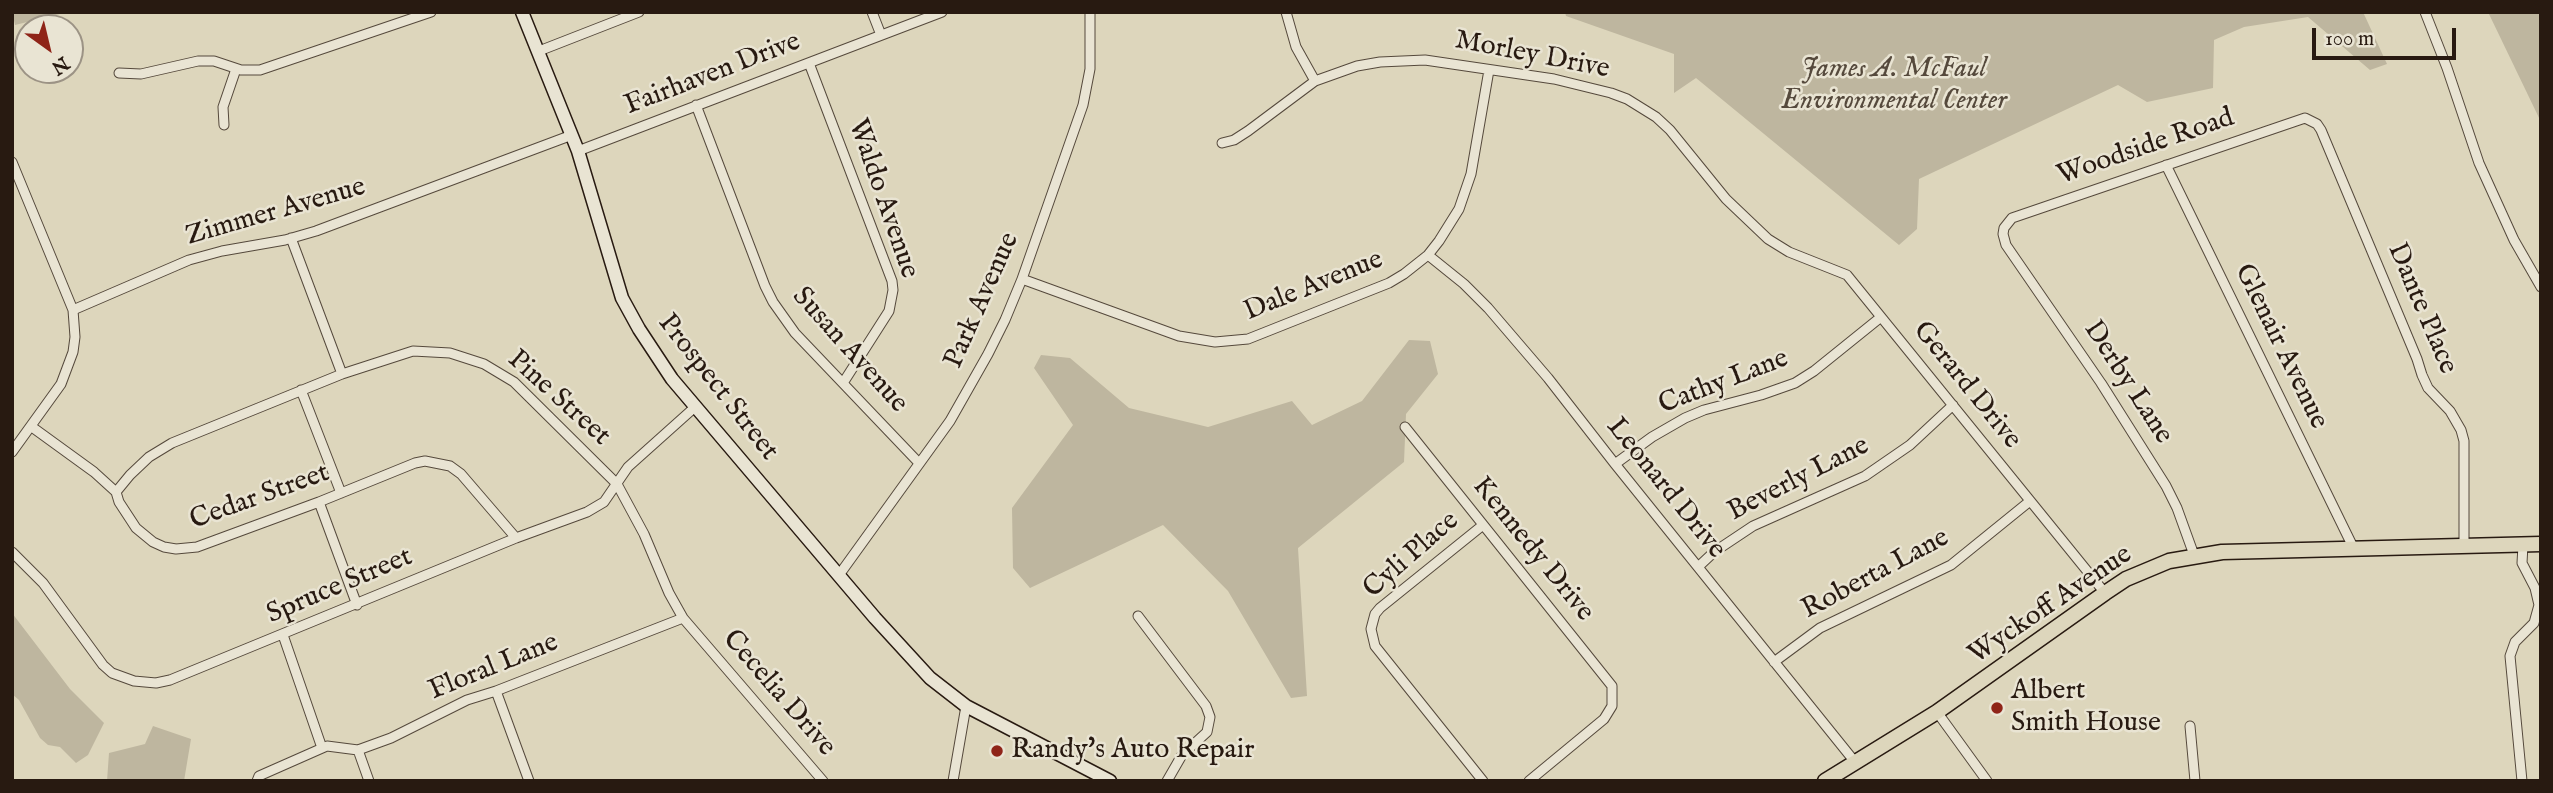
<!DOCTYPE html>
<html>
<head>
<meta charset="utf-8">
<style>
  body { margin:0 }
  #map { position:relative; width:2553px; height:793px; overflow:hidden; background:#ddd6bc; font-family:"IM FELL English",serif }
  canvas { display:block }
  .frame { position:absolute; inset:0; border:14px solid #281a11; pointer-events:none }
  .north { position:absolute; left:14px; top:14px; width:70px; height:70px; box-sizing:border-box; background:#e9e4d3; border:2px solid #9c9385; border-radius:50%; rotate:146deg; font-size:19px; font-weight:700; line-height:28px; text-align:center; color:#281a11 }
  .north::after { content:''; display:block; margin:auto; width:24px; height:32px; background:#8f2418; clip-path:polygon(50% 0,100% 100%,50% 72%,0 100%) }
  .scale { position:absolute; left:2312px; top:28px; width:144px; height:32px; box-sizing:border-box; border:4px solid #281a11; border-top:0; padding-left:9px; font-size:21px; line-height:24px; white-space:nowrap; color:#281a11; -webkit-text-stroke:5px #e9e4d3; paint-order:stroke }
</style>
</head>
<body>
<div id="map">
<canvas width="2553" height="793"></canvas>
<div class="frame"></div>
<div class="north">N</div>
<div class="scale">100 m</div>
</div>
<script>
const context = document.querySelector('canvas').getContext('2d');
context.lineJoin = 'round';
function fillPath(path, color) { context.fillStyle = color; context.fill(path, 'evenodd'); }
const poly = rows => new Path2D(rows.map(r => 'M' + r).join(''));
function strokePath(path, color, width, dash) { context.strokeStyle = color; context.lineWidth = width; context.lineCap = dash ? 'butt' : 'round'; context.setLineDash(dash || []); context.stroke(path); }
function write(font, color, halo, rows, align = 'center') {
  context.font = font + ' "IM FELL English",serif'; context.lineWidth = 5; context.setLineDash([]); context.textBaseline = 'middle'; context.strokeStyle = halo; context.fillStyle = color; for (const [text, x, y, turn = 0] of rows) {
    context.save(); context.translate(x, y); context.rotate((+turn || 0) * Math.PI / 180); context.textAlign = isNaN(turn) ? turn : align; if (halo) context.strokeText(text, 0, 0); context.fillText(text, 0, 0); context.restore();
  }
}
const green = poly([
  [12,12,68,12,15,25],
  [1565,12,2363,12,2387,64,2370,70,2308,17,2244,27,2214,40,2213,88,2147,102,2118,85,1919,179,1917,229,1899,245,1696,78,1674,93,1674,54,1566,16],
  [2488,12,2541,12,2541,122],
  [1409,340,1430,341,1438,374,1406,414,1404,462,1298,548,1307,696,1291,698,1228,591,1163,525,1030,588,1013,568,1012,508,1073,425,1034,368,1041,355,1070,358,1129,408,1208,427,1292,401,1312,425,1362,401],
  [12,613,70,689,104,723,88,755,76,763,60,747,48,745,40,738,19,700,12,694],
  [153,726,191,739,184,781,107,781,109,753,145,744]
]);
const minor = poly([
  [872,12,881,35],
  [1286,12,1296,47,1315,81],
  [2425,12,2447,68,2479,163,2514,240,2541,287],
  [539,51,639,12],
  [809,63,892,281,893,290,889,311,843,383],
  [119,73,141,74,198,61,214,61,241,70,260,70,431,12],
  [696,105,765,286,773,302,795,333,919,463],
  [224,125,223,107,236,69],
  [1222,143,1234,140,1248,131,1315,81,1357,66,1380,62,1425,60,1554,79,1611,93,1627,99,1656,117,1670,130,1726,199,1768,239,1789,252,1847,275,2105,593],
  [578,151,942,12],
  [12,162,73,310,75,337,73,352,61,384,12,452],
  [2166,165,2354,549],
  [291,238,342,374],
  [1428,255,1464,284,1488,308,1548,378,1615,464,1855,762],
  [1022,279,1179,336,1215,342,1248,339,1389,283,1404,274,1428,255,1439,241,1459,209,1471,174,1489,70],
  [73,310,189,260,222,251,285,240,316,231,572,135],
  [301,390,341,493],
  [32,427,94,472,116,492,119,502,136,528,153,542,164,547,176,549,197,547,319,502,415,463,425,461,450,466,461,474,516,538],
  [1405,427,1612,686,1612,706,1604,719,1529,781],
  [1615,464,1652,437,1685,418,1704,410,1761,395,1795,383,1814,371,1881,317],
  [116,492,130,475,149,457,172,443,342,374,413,351,450,353,484,364,514,382,617,484,644,534,669,593,683,618,823,781],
  [319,502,357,605],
  [1483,525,1380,608,1375,614,1371,629,1375,646,1483,781],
  [12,552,43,583,103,665,112,673,134,681,156,683,170,680,516,538,587,512,604,502,628,467,695,407],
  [2194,555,2177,508,2166,486,2101,383,2006,245,2003,234,2004,228,2012,218,2305,118,2317,124,2321,130,2417,359,2422,375,2428,388,2450,411,2461,430,2464,441,2464,546],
  [1698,567,1714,552,1753,526,1865,476,1910,445,1953,405],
  [839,575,950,421,988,354,1005,320,1022,279,1083,105,1090,69,1090,12],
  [1138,616,1206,706,1210,717,1207,732,1182,755,1167,781],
  [283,635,322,748],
  [1774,662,1820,628,1951,565,2030,501],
  [496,691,529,781],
  [1937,712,1987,781],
  [2190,726,2195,781],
  [358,750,369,781],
  [257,781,259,776,327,746,358,750,391,738,467,700,496,691,683,618],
  [953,781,966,706],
  [2522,781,2510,656,2515,642,2534,623,2539,605,2535,588,2522,563,2523,545]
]);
const secondary = poly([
  [522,12,578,151,622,298,639,329,672,379,875,618,930,678,966,706,1110,781]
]);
const primary = poly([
  [1825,781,1937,712,2105,593,2126,579,2169,561,2222,552,2541,544]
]);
const markers = [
  [1997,708,7,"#8f2418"],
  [997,751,7,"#8f2418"]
];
const streetNames = [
  ["Morley Drive",1532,56,11],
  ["Fairhaven Drive",713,75,-21],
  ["Woodside Road",2146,148,-19],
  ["Waldo Avenue",882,199,71],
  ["Zimmer Avenue",276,213,-16],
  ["Dale Avenue",1314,287,-22],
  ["Park Avenue",983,301,-66],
  ["Dante Place",2421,309,67],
  ["Glenair Avenue",2280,347,64],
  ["Susan Avenue",849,351,48],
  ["Cathy Lane",1724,383,-21],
  ["Derby Lane",2127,383,57],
  ["Gerard Drive",1966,386,51],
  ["Prospect Street",717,388,52],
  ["Pine Street",558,399,42],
  ["Beverly Lane",1799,480,-27],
  ["Leonard Drive",1665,489,51],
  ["Cedar Street",260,498,-20],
  ["Kennedy Drive",1532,550,51],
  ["Cyli Place",1412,556,-41],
  ["Roberta Lane",1876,575,-28],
  ["Spruce Street",340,587,-23],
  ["Wyckoff Avenue",2051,606,-34],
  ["Floral Lane",494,668,-22],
  ["Cecelia Drive",778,694,49]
];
const parkNames = [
  ["James A. McFaul",1894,70],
  ["Environmental Center",1894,102]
];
const poiNames = [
  ["Albert",2011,692],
  ["Smith House",2011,724],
  ["Randy's Auto Repair",1011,751]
];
fillPath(green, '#beb69f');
strokePath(minor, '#55493c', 11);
strokePath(secondary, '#281a11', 15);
strokePath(primary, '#281a11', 17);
strokePath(minor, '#e9e4d3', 9);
strokePath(secondary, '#e9e4d3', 12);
strokePath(primary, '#ddd6bc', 14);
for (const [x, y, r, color] of markers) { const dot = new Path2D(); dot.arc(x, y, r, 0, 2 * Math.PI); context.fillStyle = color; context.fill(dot); strokePath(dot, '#e9e4d3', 2.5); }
write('28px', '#281a11', '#e9e4d3', streetNames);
write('italic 28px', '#55493c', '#e9e4d3', parkNames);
write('28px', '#281a11', '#e9e4d3', poiNames, 'left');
</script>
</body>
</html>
